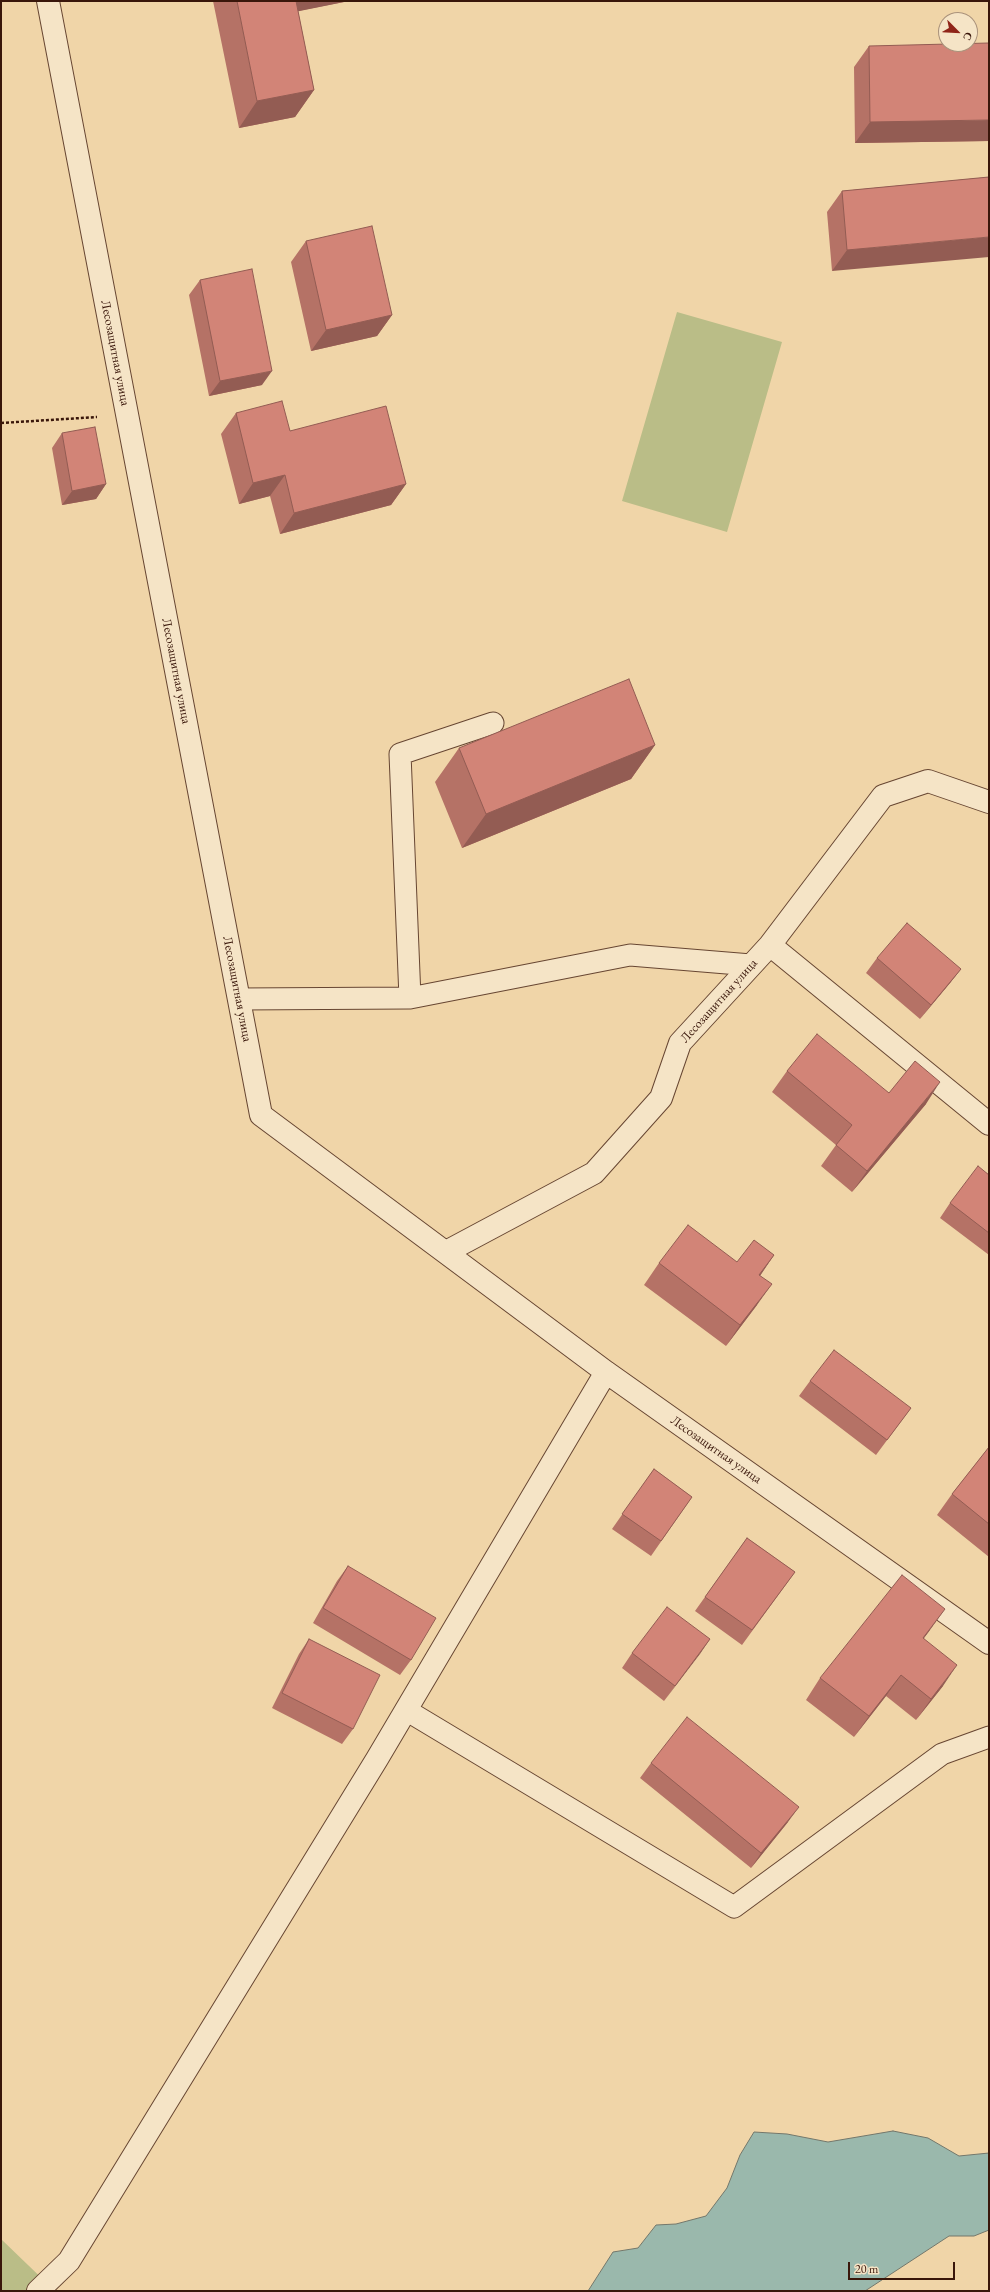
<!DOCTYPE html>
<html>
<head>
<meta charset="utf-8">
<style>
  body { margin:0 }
  #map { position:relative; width:990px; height:2292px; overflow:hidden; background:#f0d5a8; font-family:"EB Garamond",serif }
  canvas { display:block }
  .frame { position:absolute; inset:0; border:2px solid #39160a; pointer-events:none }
  .north { position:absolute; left:938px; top:12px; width:40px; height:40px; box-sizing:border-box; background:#f5e4c6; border:1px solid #aa927b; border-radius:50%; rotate:114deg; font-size:11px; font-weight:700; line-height:16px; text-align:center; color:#39160a }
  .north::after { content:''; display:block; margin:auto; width:14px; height:18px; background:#8f2418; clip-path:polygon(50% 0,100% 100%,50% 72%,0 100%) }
  .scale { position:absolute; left:848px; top:2262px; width:107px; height:18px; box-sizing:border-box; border:2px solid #39160a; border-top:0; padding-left:5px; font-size:12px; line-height:14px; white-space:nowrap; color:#39160a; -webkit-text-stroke:3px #f5e4c6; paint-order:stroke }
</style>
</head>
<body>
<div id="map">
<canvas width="990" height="2292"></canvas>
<div class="frame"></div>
<div class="north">С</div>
<div class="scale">20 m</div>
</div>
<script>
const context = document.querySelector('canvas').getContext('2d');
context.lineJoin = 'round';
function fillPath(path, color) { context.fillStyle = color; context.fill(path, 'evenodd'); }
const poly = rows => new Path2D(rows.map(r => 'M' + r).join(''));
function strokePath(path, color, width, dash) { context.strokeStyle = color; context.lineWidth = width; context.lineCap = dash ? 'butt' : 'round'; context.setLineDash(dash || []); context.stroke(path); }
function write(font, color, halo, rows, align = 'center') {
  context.font = font + ' "EB Garamond",serif'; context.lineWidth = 3; context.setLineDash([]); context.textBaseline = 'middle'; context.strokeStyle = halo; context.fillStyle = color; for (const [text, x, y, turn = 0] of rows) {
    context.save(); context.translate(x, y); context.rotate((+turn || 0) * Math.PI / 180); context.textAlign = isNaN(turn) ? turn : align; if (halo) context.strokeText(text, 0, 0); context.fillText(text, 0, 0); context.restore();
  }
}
const green = poly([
  [677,312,782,342,727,532,622,501],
  [1,2239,55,2291,1,2291]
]);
const water = poly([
  [893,2131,928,2138,959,2156,989,2153,989,2230,974,2236,949,2236,865,2291,588,2291,613,2252,638,2248,656,2225,676,2224,706,2216,727,2188,740,2155,754,2132,787,2134,828,2142,893,2131]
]);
const path = poly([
  [1,423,97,417]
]);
const service = poly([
  [410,998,400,754,493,723],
  [239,999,410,998,630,955,751,965],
  [406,1710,734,1907,942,1754,989,1737]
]);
const minor = poly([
  [48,1,261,1115,606,1372,989,1643],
  [770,945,883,796,928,781,989,802],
  [446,1252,594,1173,661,1098,680,1043,770,945,989,1124],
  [38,2291,69,2261,377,1759,606,1372]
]);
const wall = poly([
  [213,1,349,1,298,11,314,90,295,117,239,128],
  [869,46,989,141,855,143,854,67],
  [989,177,832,271,827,212,842,191],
  [306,241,392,315,377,336,311,351,291,262],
  [200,280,262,385,209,396,189,295],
  [236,413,290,431,406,484,391,505,280,534,270,496,239,504,221,434],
  [62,433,106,484,96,499,62,505,52,448],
  [655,745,631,779,462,848,435,782,459,748],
  [877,958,961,969,950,983,920,1019,866,973],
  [787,1071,889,1093,926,1104,852,1192,821,1166,836,1145,772,1092],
  [989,1175,989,1255,940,1218,950,1203],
  [774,1255,760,1275,757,1305,726,1346,644,1285,659,1263,737,1262],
  [810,1381,911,1408,876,1455,799,1396],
  [989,1447,989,1557,937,1515,952,1494],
  [654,1469,692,1497,651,1556,612,1529],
  [747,1538,795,1572,742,1645,695,1611],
  [348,1566,411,1660,400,1675,313,1623,337,1581],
  [930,1630,924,1638,943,1686,916,1720,886,1696,854,1737,806,1700,820,1678],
  [309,1639,353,1729,342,1744,272,1708,299,1654],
  [710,1639,664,1701,622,1668,632,1653],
  [651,1763,788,1822,751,1868,640,1778]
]);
const shadedWall = poly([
  [285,1,349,1,275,16],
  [314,90,295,117,239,128,257,101],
  [989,120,989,141,855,143,870,122],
  [989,237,989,257,832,271,847,250],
  [392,315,377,336,311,351,326,330],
  [272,371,262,385,209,396,220,381],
  [285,475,270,496,239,504,253,483],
  [106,484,96,499,62,505,72,491],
  [406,484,391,505,280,534,294,513],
  [655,745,631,779,462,848,486,814],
  [961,969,950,983,920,1019,931,1005],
  [940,1082,926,1104,852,1192,867,1171],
  [774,1255,760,1276,759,1275],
  [772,1284,757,1305,726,1346,740,1325],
  [945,1609,930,1630,908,1659,923,1638],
  [710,1639,700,1654,664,1701,675,1686],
  [957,1665,943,1686,916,1720,931,1699],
  [901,1675,886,1696,854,1737,869,1716],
  [799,1807,788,1822,751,1868,761,1853]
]);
const building = poly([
  [237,1,296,1,314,90,257,101,237,1],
  [989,43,989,120,870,122,869,46,989,43],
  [989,177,989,237,847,250,842,191,989,177],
  [372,226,392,315,326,330,306,241,372,226],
  [252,269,272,371,220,381,200,280,252,269],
  [282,401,290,431,386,406,406,484,294,513,285,475,253,483,236,413,282,401],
  [95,427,106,484,72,491,62,433,95,427],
  [629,679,655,745,486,814,459,748,629,679],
  [907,923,961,969,931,1005,877,958,907,923],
  [817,1034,889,1093,915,1061,940,1082,867,1171,836,1145,852,1125,787,1071,817,1034],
  [978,1166,989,1175,989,1233,950,1203,978,1166],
  [688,1225,737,1262,754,1240,774,1255,759,1275,772,1284,740,1325,659,1263,688,1225],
  [834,1350,911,1408,887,1440,810,1381,834,1350],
  [989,1447,989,1524,952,1494,989,1447],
  [654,1469,692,1497,661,1541,622,1514,654,1469],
  [747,1538,795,1572,752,1630,705,1597,747,1538],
  [348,1566,436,1618,411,1660,323,1608,348,1566],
  [902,1575,945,1609,923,1638,957,1665,931,1699,901,1675,869,1716,820,1678,902,1575],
  [667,1607,710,1639,675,1686,632,1653,667,1607],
  [309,1639,380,1675,353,1729,282,1693,309,1639],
  [687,1717,799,1807,761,1853,651,1763,687,1717]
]);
const streetNames = [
  ["Лесозащитная улица",115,353,79],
  ["Лесозащитная улица",176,671,79],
  ["Лесозащитная улица",237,989,79],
  ["Лесозащитная улица",719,1001,-48],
  ["Лесозащитная улица",716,1450,35]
];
fillPath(green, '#babd87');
fillPath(water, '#9ab8ac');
strokePath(water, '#73776b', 1);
strokePath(service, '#674632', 23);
strokePath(minor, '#674632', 24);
strokePath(path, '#39160a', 2.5, [3, 2]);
strokePath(service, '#f5e4c6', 21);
strokePath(minor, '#f5e4c6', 22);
fillPath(wall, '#b57266');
fillPath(shadedWall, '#935c53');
fillPath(building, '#d28477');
strokePath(building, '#935c53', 1);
write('13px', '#39160a', '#f5e4c6', streetNames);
</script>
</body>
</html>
